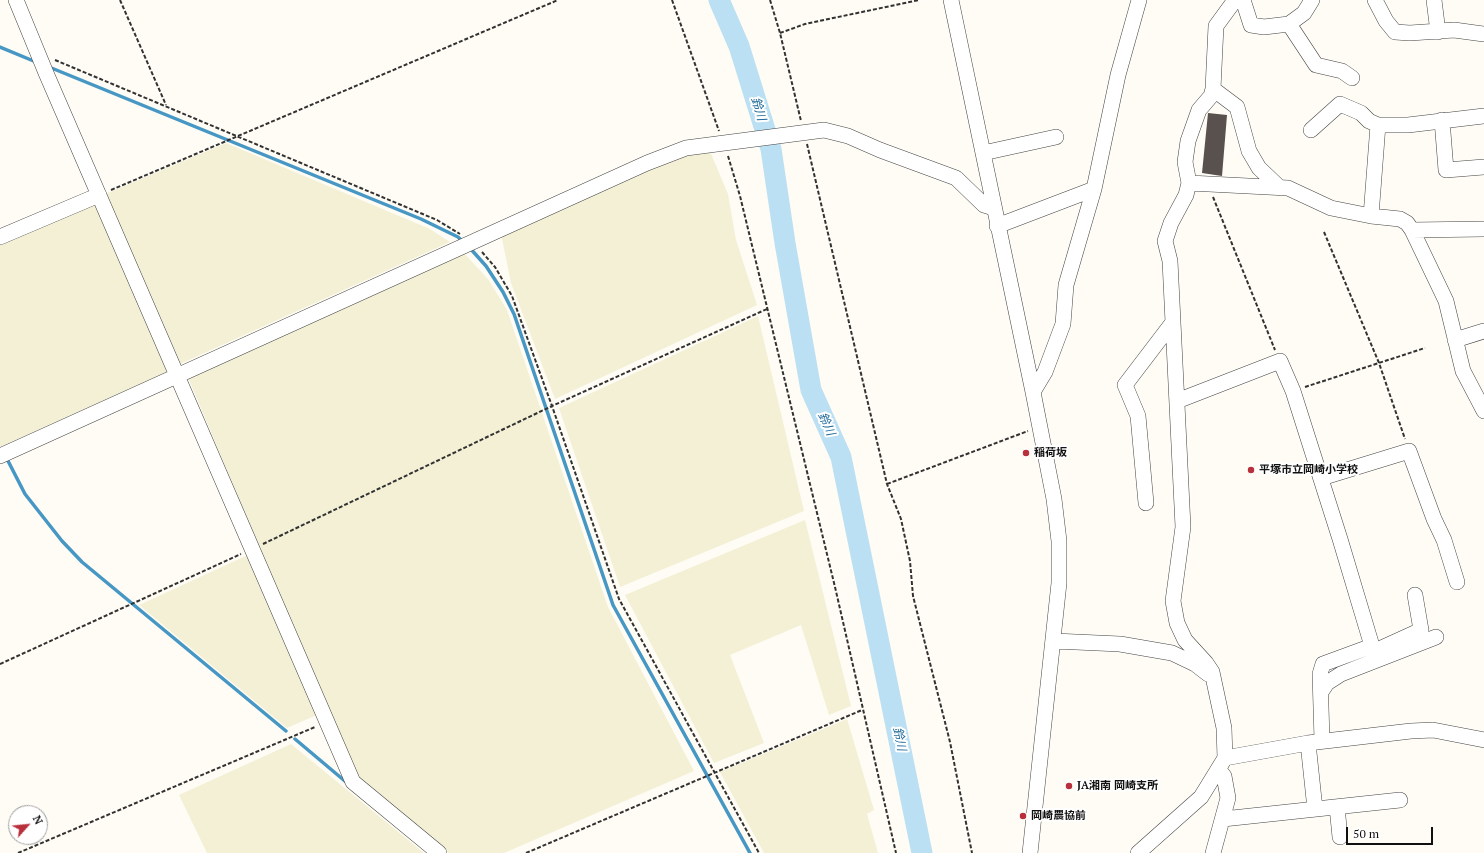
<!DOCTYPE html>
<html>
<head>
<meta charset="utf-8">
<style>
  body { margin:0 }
  #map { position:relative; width:1484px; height:853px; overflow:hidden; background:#fefcf4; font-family:"PT Serif",serif }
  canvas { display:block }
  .north { position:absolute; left:8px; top:805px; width:40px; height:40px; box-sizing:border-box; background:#fff; border:1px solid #9f9f9f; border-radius:50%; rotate:63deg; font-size:11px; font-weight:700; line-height:16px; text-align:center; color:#101010 }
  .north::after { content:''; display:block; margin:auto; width:14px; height:18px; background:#b8303b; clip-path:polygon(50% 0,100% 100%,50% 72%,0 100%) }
  .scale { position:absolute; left:1346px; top:827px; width:87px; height:18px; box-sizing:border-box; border:2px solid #101010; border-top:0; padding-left:5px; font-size:12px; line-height:14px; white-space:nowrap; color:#101010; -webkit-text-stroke:3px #fff; paint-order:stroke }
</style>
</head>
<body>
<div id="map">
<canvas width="1484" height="853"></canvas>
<div class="north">N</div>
<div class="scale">50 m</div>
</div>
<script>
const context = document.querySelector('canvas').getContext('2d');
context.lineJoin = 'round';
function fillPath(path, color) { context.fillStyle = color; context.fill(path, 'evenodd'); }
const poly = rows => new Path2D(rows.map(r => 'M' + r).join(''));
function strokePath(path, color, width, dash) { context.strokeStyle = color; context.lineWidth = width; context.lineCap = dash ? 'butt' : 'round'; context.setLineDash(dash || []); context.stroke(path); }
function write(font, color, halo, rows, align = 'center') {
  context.font = font + ' "PT Serif","Noto Sans JP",serif'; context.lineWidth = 4; context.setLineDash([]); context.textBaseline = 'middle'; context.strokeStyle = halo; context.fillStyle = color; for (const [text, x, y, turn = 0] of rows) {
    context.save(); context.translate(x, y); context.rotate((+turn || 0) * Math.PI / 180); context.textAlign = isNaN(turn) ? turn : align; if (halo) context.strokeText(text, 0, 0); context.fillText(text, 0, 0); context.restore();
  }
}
const farmland = poly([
  [226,143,430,229,450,242,180,364,103,195],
  [709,149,728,194,736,240,757,305,555,399,511,283,501,234,663,159],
  [96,198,171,370,0,447,0,239],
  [461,250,488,279,507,310,608,607,694,771,504,853,449,853,356,778,187,375],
  [758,316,804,511,620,587,559,408],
  [805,520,851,706,829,715,801,625,730,655,764,743,714,763,625,595],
  [250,554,319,714,287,728,139,605],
  [847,719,874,810,867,814,878,853,764,853,720,772],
  [291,744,424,853,207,853,179,795]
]);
const stream = poly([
  [0,47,36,62],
  [49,67,421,219,458,237,463,242],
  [469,247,486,266,503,292,514,314,613,605,750,853],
  [6,457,25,494,62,541,82,562,286,731],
  [295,739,346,782]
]);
const river = poly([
  [719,0,739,46,771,149,785,243,811,390,841,457,922,853]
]);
const building = poly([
  [1208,113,1227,115,1222,176,1202,173]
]);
const path = poly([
  [120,0,166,105],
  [672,0,719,131],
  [770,0,780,33,801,121],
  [780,33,805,24,919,0],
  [55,60,437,220,460,234],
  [807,144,887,484,901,519,910,561,913,596,950,742,972,853],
  [728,156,740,196,835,587,896,853],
  [111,190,558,0],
  [1213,197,1275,350],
  [1324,232,1379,363,1405,439],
  [482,252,495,267,512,296,552,406,619,599,759,853],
  [1305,387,1425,348],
  [887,484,1028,431],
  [263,544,552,406,767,309],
  [0,664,241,554],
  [18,853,315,727],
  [526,853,862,710]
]);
const minor = poly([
  [16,0,46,73,353,782,439,853],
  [951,0,1033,392,1054,499,1059,541,1059,583,1030,853],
  [1243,0,1251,25,1264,27,1289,24,1304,13,1312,0],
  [1375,0,1386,21,1395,32,1410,33,1454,30,1484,34],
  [1434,0,1438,32],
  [1289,24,1316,65,1342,71,1352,78],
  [1213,89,1237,107,1249,151,1259,168,1280,188],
  [1442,120,1446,170,1484,167],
  [1311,130,1340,104,1361,113,1369,121,1378,125,1408,125,1484,116],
  [983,153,1056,137],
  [1189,183,1288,188,1331,208,1371,216,1400,219,1407,223,1412,230,1446,301,1463,371,1484,411],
  [1371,216,1378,125],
  [997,226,1094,189],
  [1412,230,1484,229],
  [0,237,99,195],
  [1455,340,1484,331],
  [1033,392,1045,372,1063,324,1066,285,1094,189,1118,75,1139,0],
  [1177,401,1280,361,1293,391,1340,539,1372,646,1323,664,1320,674,1322,740],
  [0,456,647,163,686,148,824,130,848,136,880,150,956,178,984,205,994,208],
  [1321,478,1409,451,1434,519,1444,540,1457,582],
  [1146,503,1138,416,1125,385,1173,322],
  [1054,641,1120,644,1172,653,1195,664,1208,674],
  [1372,646,1377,650,1421,630,1415,595],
  [1321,692,1327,683,1341,674,1436,637],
  [1308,743,1315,809],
  [1225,758,1308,743,1411,731,1433,730,1484,740],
  [1337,807,1340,837],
  [1223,819,1400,800],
  [1138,853,1201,797,1225,758,1224,728,1212,672,1206,663,1185,640,1177,623,1173,601,1183,527,1170,261,1165,241,1171,223,1186,195,1189,183,1185,162,1188,141,1199,110,1211,96,1213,89,1216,26,1235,0],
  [1213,853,1228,798,1224,776,1219,770]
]);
const markers = [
  [1026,453,4,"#b8303b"],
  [1251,470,4,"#b8303b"],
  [1069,786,4,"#b8303b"],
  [1023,816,4,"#b8303b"]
];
const poiNames = [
  ["稲荷坂",1034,453],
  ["平塚市立岡崎小学校",1259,470],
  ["JA湘南 岡崎支所",1077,786],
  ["岡崎農協前",1031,816]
];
const waterNames = [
  ["鈴川",758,109,73],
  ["鈴川",826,424,66],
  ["鈴川",899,739,78]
];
fillPath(farmland, '#f3f0d5');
strokePath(stream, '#4797c5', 3.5);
strokePath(river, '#bce0f3', 21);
fillPath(building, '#58514d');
strokePath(minor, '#434343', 16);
strokePath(path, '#323232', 2, [4, 2]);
strokePath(minor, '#fff', 15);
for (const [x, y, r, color] of markers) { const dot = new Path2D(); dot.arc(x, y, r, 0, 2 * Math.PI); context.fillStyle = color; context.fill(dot); strokePath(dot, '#fff', 1.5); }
write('bold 11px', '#101010', '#fff', poiNames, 'left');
write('italic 12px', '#206a9b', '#fff', waterNames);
</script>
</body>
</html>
